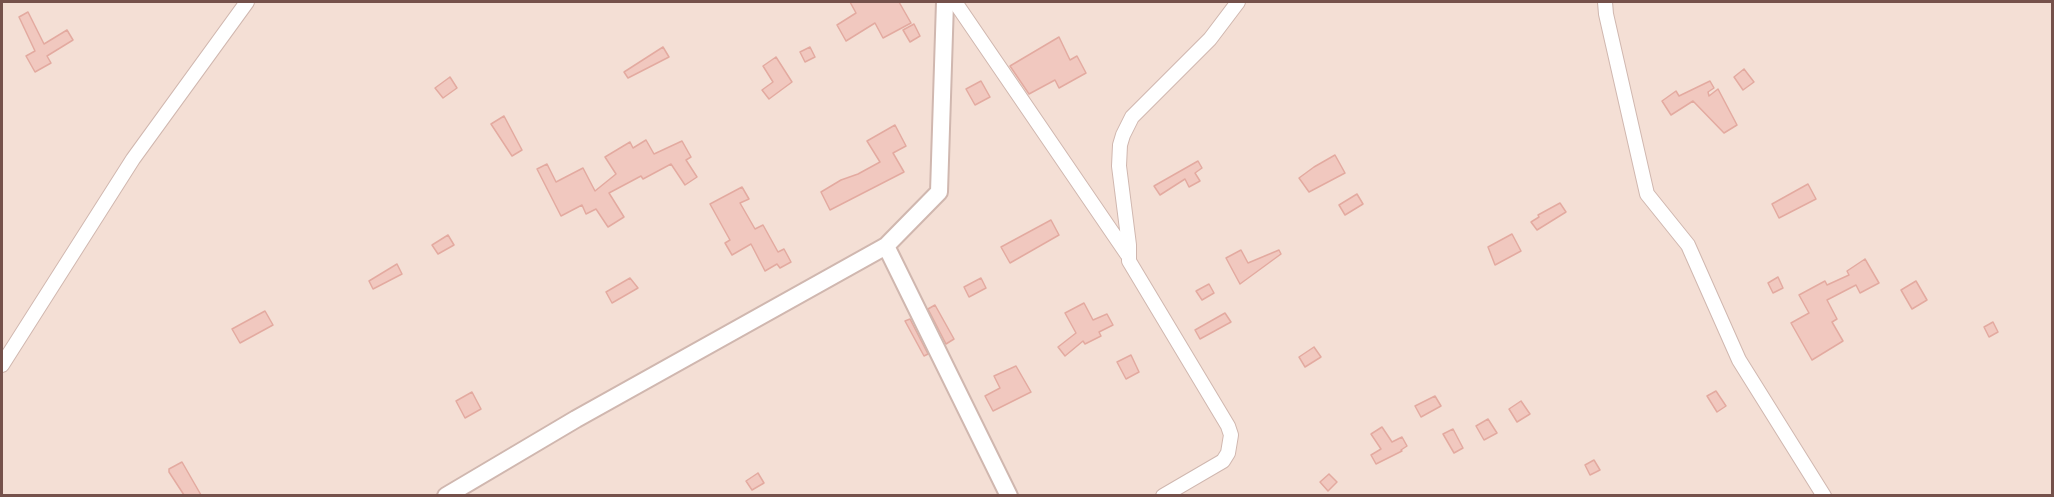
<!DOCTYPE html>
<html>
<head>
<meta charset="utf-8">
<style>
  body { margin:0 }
  #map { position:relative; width:2054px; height:497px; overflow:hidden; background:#fcefe7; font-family:Ubuntu,sans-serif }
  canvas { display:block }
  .frame { position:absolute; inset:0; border:3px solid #75514b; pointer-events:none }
</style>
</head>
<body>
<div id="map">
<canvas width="2054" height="497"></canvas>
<div class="frame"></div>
</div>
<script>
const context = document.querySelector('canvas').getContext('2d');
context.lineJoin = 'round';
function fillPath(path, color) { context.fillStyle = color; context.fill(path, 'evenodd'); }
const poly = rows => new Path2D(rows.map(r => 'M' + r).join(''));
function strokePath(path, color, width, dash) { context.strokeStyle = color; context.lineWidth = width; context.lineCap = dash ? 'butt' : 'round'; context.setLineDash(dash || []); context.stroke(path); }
const residential = poly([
  [2,2,2052,2,2052,495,2,495]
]);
const building = poly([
  [850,2,899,2,911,23,883,38,875,23,846,41,837,25,856,13,850,2],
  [28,12,44,44,67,30,73,40,47,56,51,63,35,72,26,56,35,51,19,17,28,12],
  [914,24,920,36,910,42,903,30,914,24],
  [1059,37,1070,60,1077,56,1086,73,1059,88,1055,80,1029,94,1010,66,1059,37],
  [663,47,669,57,628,78,624,72,663,47],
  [810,47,815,57,805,62,800,52,810,47],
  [776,57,792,82,769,99,762,90,773,82,763,66,776,57],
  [1744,69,1754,82,1743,90,1734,77,1744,69],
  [450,77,457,88,443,98,435,88,450,77],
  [981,81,990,97,975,105,966,89,981,81],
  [1710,81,1714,88,1708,92,1709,96,1718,89,1737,125,1724,133,1693,101,1671,115,1662,101,1676,91,1679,96,1710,81],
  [504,116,522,150,512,156,491,124,504,116],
  [895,125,906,146,893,153,904,172,830,210,821,192,841,180,858,174,880,162,867,141,895,125],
  [646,140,654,154,682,141,691,157,686,160,697,177,685,185,671,164,643,179,641,176,609,193,624,217,608,227,596,209,586,214,582,205,561,216,537,169,547,164,556,182,583,168,595,191,616,174,605,157,630,142,633,148,646,140],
  [1335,155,1345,173,1309,192,1299,178,1314,167,1335,155],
  [1198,161,1202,168,1195,173,1200,181,1189,187,1185,179,1160,195,1154,186,1198,161],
  [1808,184,1816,199,1779,218,1772,204,1808,184],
  [742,187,749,199,740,203,755,229,763,225,778,252,784,249,791,262,780,268,777,264,765,271,751,244,732,255,725,243,730,240,710,204,742,187],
  [1357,194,1363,204,1345,215,1339,205,1357,194],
  [1560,203,1566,212,1537,230,1531,222,1539,217,1538,215,1560,203],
  [1051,220,1059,235,1010,263,1001,247,1051,220],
  [1512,234,1521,251,1495,265,1488,247,1512,234],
  [448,235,454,245,438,254,432,245,448,235],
  [1241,250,1248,263,1279,250,1281,254,1240,284,1226,258,1241,250],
  [1865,259,1879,283,1860,293,1856,285,1827,300,1837,319,1832,322,1843,341,1812,360,1791,323,1809,313,1799,295,1825,281,1827,285,1849,275,1847,271,1865,259],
  [397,264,402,274,373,289,369,281,397,264],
  [1778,277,1783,288,1773,293,1768,283,1778,277],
  [630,278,638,288,612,303,606,292,630,278],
  [981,278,986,288,969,297,964,287,981,278],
  [1916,281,1927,300,1912,309,1901,290,1916,281],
  [1209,284,1214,293,1202,300,1196,291,1209,284],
  [1084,303,1093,320,1107,314,1113,325,1099,332,1101,336,1085,344,1083,341,1065,356,1058,347,1076,333,1065,313,1084,303],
  [935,305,954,339,946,344,928,309,935,305],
  [265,311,273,325,240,343,232,329,265,311],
  [1225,313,1231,322,1200,339,1195,330,1225,313],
  [910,319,928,354,924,356,905,321,910,319],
  [1993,322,1998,332,1989,337,1984,327,1993,322],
  [1314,347,1321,357,1305,367,1299,357,1314,347],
  [1131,355,1139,372,1126,379,1117,362,1131,355],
  [1016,366,1031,392,993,411,985,396,1000,388,994,376,1016,366],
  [1716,391,1726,406,1717,412,1707,396,1716,391],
  [472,392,481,409,465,418,456,401,472,392],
  [1435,396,1441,406,1421,417,1415,406,1435,396],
  [1521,401,1530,414,1517,422,1509,409,1521,401],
  [1488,419,1497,433,1484,440,1476,426,1488,419],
  [1382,427,1392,442,1402,437,1407,446,1401,450,1402,451,1376,464,1371,455,1381,449,1371,434,1382,427],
  [1453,429,1463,448,1454,453,1443,434,1453,429],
  [1594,460,1600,470,1590,475,1585,465,1594,460],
  [182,462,201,495,184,495,169,472,169,469,182,462],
  [758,473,764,483,752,490,746,481,758,473],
  [1329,474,1337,482,1328,491,1320,482,1329,474]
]);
const minor = poly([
  [955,2,1127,254],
  [1605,2,1606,14,1647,194,1688,245,1739,360,1824,496],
  [2,365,133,159,247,2],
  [1163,496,1223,461,1228,453,1231,435,1228,426,1129,261,1129,245,1119,166,1120,145,1123,135,1132,117,1210,39,1238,2]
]);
const tertiary = poly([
  [886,246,1009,496],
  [446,496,576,419,886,246,939,192,945,2]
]);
fillPath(residential, '#f4dfd5');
fillPath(building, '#f1c8bf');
strokePath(building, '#e3aaa0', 1.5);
strokePath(minor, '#d0b7af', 16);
strokePath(tertiary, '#d0b7af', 20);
strokePath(minor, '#fff', 14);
strokePath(tertiary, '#fff', 16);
</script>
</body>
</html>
